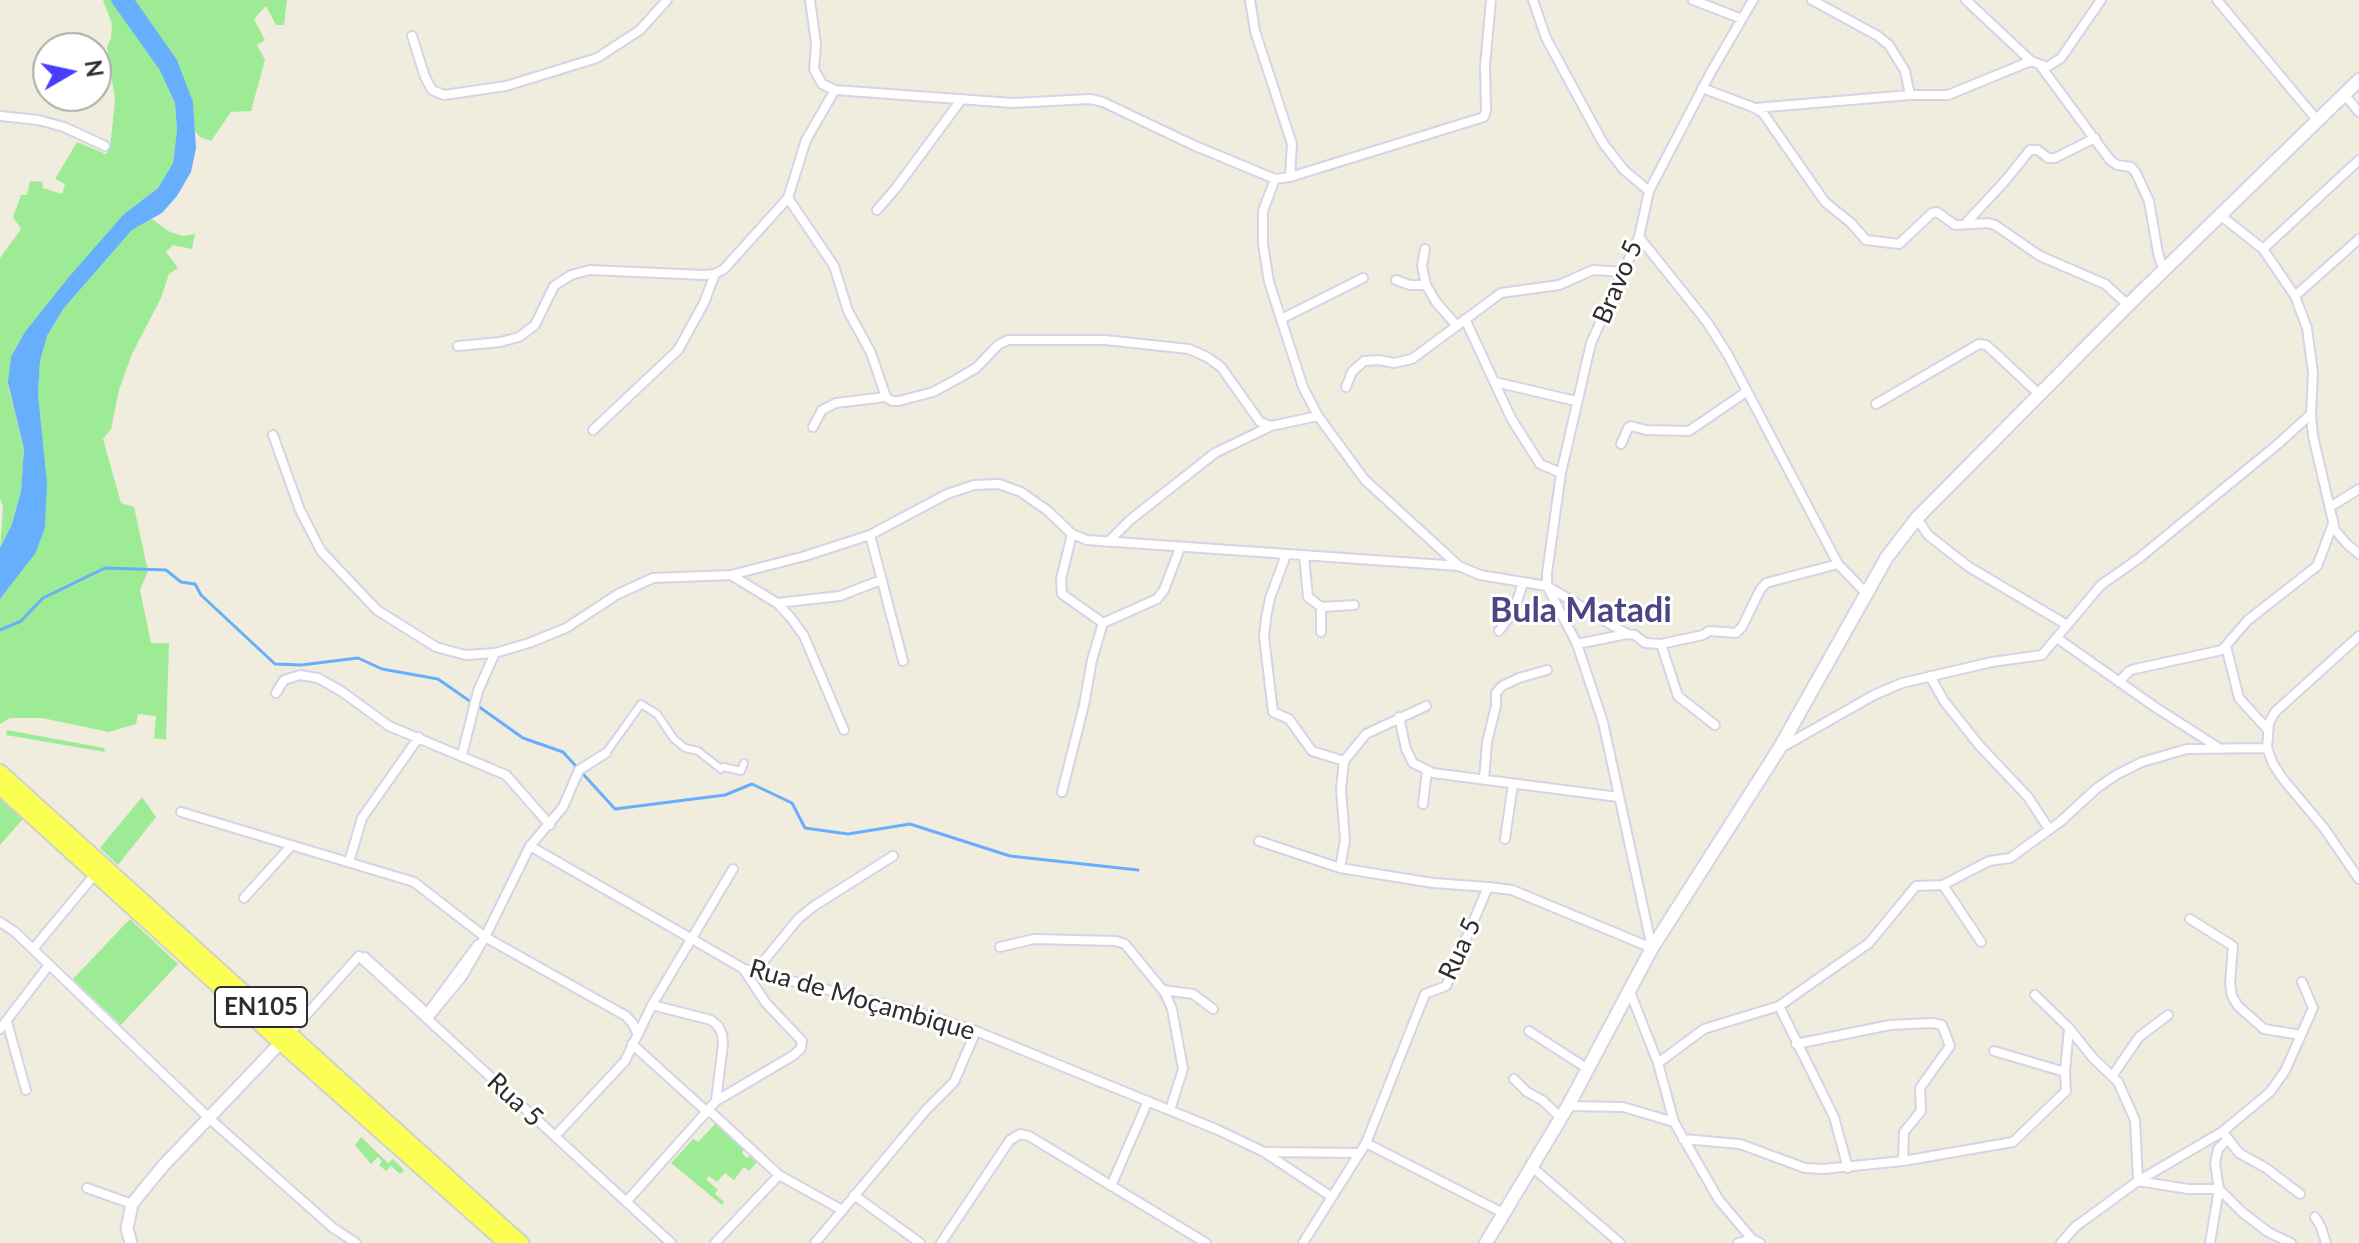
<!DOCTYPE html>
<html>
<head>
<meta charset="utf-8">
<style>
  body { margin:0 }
  #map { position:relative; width:2359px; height:1243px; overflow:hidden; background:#f0edde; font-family:Lato,sans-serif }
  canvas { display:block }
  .north { position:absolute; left:32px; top:32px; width:80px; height:80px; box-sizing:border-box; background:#fff; border:2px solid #ababab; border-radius:50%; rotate:81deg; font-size:22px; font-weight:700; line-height:32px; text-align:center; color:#2d2d2d }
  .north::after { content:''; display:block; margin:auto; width:28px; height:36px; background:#493cff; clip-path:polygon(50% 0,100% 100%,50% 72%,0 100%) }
</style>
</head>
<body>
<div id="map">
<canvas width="2359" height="1243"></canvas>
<div class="north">N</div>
</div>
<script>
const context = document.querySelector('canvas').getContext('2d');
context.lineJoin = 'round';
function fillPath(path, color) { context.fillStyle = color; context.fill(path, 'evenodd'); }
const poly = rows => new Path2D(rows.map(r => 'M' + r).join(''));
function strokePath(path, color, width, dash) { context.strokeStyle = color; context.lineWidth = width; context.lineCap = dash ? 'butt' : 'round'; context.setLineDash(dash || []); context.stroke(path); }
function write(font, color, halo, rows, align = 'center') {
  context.font = font + ' Lato,sans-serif'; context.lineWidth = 6; context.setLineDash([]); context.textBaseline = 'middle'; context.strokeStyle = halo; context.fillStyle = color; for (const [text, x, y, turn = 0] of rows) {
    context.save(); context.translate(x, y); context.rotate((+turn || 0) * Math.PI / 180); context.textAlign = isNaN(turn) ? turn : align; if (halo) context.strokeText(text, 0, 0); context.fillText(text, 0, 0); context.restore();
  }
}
const green = poly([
  [103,0,110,0,128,22,159,69,175,103,177,130,173,163,158,188,124,214,8,385,24,449,21,491,12,524,0,548,3,507,0,499,0,258,21,229,13,217,21,195,27,195,30,181,42,182,43,188,62,194,65,184,55,179,77,142,106,154,110,148,115,100,107,46,111,39,112,24],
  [135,0,287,0,284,25,276,25,266,6,254,19,265,40,257,45,265,60,251,111,231,112,211,141,200,137,195,131,193,102,151,25],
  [152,219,168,231,182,236,195,234,192,249,173,245,166,252,178,268,169,274,161,298,132,354,119,390,111,429,103,439,121,503,134,507,148,571,140,590,151,643,169,643,166,740,154,738,156,716,138,714,136,724,109,732,42,718,10,718,0,724,0,599,35,554,41,433,38,395,40,361,46,338,64,308,132,230],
  [7,730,104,748,105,752,6,735],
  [142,797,156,817,118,865,100,848],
  [0,798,23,819,0,845],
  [130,919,178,964,121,1025,73,979],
  [716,1123,744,1149,742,1153,747,1158,751,1155,758,1161,749,1171,744,1167,734,1180,725,1173,717,1182,709,1176,706,1179,718,1190,715,1194,724,1202,722,1205,671,1163,693,1139,698,1142],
  [361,1137,388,1163,393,1159,404,1170,400,1174,391,1166,386,1171,379,1165,382,1161,378,1157,371,1164,355,1145]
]);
const water = poly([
  [110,0,135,0,177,60,193,102,196,148,191,172,177,196,162,213,132,230,64,308,47,336,40,361,38,395,47,483,45,528,35,554,0,599,0,548,12,524,21,491,24,449,8,383,11,357,25,332,68,278,124,214,158,188,173,163,177,130,175,103,159,69]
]);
const stream = poly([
  [0,630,21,621,43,598,105,568,166,570,181,582,195,584,201,595,275,664,301,665,358,658,382,669,438,679,471,702],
  [478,706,523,738,563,752,615,809,725,795,752,784,792,803,805,828,848,834,910,824,1010,856,1138,870]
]);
const pedestrian = poly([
  [606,753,641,704,657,714,674,739,685,748,698,751,721,769,723,767,741,771,744,763],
  [365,956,427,1012,477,944]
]);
const minor = poly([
  [810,0,816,44,814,69,822,84,835,90,1013,103,1090,99,1103,102,1193,145,1275,179,1290,177,1484,117,1486,110,1485,66,1491,0],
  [1250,0,1255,31,1292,144,1290,177],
  [1533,0,1546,38,1603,143,1624,170,1649,191],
  [1693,0,1742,19],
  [1812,0,1878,36,1889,45,1905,71,1910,95],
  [1966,0,2031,61,2047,67,2061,58,2101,0],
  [2217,0,2317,120],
  [412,36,425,77,432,90,444,95,506,86,597,58,640,30,667,0],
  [2040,65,2110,160,2117,165,2131,167,2136,173,2149,201,2158,253,2161,263,2166,267],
  [1702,88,1755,108,1763,113,1825,202,1851,223,1866,240,1899,244,1932,213,1937,212,1955,225,1988,223,1995,225,2040,256,2105,284,2128,305],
  [2344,94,2359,112],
  [1755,108,1910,95,1948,95,2031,61],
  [0,116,38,120,64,127,105,146],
  [1275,179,1263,211,1263,244,1269,282,1303,387,1318,416,1365,480,1459,566,1480,575,1547,586,1627,634],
  [788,198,834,266,848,311,871,353,886,397,892,401,899,401,933,392,957,379,976,368,998,345,1008,340,1105,340,1189,349,1207,357,1221,367,1260,422,1271,426,1318,416],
  [877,210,896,188,961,100],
  [2220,215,2263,249,2295,296,2307,328,2313,373,2311,414,2313,436,2335,530,2347,544,2359,554],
  [1965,224,2005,181,2030,150,2038,150,2048,158,2055,158,2095,138],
  [1639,237,1707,322,1728,355,1838,564,1865,592],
  [1425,249,1422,266,1426,285,1436,302,1457,326],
  [2263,249,2359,160],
  [1396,280,1410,285,1426,285],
  [2295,296,2359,239],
  [1281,319,1363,278],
  [1465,319,1511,418,1540,464,1561,473],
  [458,346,500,342,519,337,535,325,554,286,571,275,590,270,704,275,715,274,724,269,788,198,806,140,835,90],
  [1495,382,1576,401],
  [1346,387,1352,372,1364,361,1379,360,1394,363,1412,359,1501,293,1559,285,1593,270,1624,272],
  [1876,404,1979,344,1986,345,1993,351,2040,395],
  [813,427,822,410,836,403,886,397],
  [593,430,678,350,704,303,715,274],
  [273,435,300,510,321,551,377,610,436,647,465,655,495,653,529,643,566,628,618,594,653,578,731,575,805,556,870,535,947,494,974,485,999,484,1021,492,1048,511,1072,534,1087,540,1459,566],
  [1621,444,1628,428,1631,426,1646,430,1689,431,1746,392],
  [2330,507,2359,489],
  [1917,518,1928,535,1969,567,2067,625],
  [1072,534,1061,579,1062,594,1103,623],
  [870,535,903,661],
  [1108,542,1130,520,1215,453,1271,426],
  [1286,555,1270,598,1266,618,1264,637,1273,712,1289,719,1312,751,1344,761],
  [1304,556,1308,597,1321,607,1354,605],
  [731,575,777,603,791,618,804,636,844,730],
  [777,603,840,596,881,580],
  [1321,607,1321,632],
  [1103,623,1157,599,1164,590,1180,548],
  [1499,631,1514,610,1523,583],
  [2359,636,2275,712,2269,723,2267,748,2273,764,2283,779,2324,828,2359,879],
  [2057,638,2155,707,2219,748],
  [1577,644,1627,634,1635,635,1645,643,1661,644,1703,635,1709,631,1736,633,1742,627,1760,590,1766,583,1838,564],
  [1661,644,1678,696,1715,725],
  [2226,646,2239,698,2268,730],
  [1930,676,1944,701,1979,745,2028,797,2049,829],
  [2119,682,2129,671,2135,669,2222,650,2248,620,2317,566,2333,524],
  [276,693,284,680,300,675,318,678,341,691,389,726,506,775,550,825],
  [1399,717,1406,749,1413,763,1433,773,1618,797],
  [1779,749,1874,695,1902,683,1992,662,2042,655,2101,585,2138,559,2278,444,2311,414],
  [462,755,478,691,495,653],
  [1484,780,1487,742,1496,706,1496,693,1502,686,1519,678,1547,670],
  [1062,792,1084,705,1092,660,1103,623],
  [1423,804,1427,770],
  [181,812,414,882,485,937,626,1016,633,1024,637,1033],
  [1505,839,1513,784],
  [1259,841,1340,868,1433,883,1488,887],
  [530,846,744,969,916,1012,976,1031,1218,1130,1264,1152,1332,1197],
  [349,862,362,818,419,737],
  [1340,868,1345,840,1341,789,1344,761,1366,734,1426,706],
  [1943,885,1981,942],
  [244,898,291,846],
  [2190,919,2233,946,2230,983,2232,996,2238,1006,2264,1029,2301,1035],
  [0,922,15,932,210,1119,332,1227,356,1243],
  [1000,947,1034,939,1116,941,1125,944,1165,993,1172,1009,1183,1069,1170,1110],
  [1652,948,1603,722,1577,644,1547,586,1547,573,1561,473,1591,343,1639,237,1649,191,1711,72,1753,0],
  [33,949,96,873],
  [754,973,798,919,814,906,893,856],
  [1163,990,1193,994,1213,1009],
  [1630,992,1658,1063,1674,1122,1719,1200,1752,1239,1760,1243],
  [2035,995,2069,1028,2093,1058,2118,1082,2135,1120,2138,1181,2188,1189,2219,1189,2242,1212,2268,1232,2291,1243],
  [652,1005,711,1020,718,1026,722,1034,723,1044,716,1101],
  [1779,1006,1834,1117,1848,1168],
  [428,1018,462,977,485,937,530,846,563,807,579,770,606,753],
  [7,1022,26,1090],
  [0,1029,49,965],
  [1529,1031,1588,1069],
  [290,1033,359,956,671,1243],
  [632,1044,706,1111,713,1114,779,1175,842,1210],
  [1796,1044,1890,1025,1932,1023,1942,1025,1950,1046,1920,1088,1921,1111,1904,1132,1903,1161],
  [1994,1051,2065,1072],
  [1658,1063,1704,1029,1779,1006,1869,943,1916,886,1943,885,1989,861,2010,858,2060,822,2097,788,2116,775,2142,762,2187,749,2267,748],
  [2113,1075,2139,1037,2168,1015],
  [1514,1079,1527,1092,1542,1100,1561,1118],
  [1568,1106,1623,1107,1674,1122],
  [2225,1135,2239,1153,2266,1168,2300,1194],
  [555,1136,625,1061,652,1005,733,869],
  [1683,1139,1740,1144,1805,1168,1823,1169,1903,1161,2013,1142,2066,1091,2065,1072,2069,1028],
  [1366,1143,1505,1214],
  [1265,1152,1360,1153],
  [1532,1167,1620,1243],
  [1111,1186,1148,1101],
  [87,1188,132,1204],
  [854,1195,920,1243],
  [627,1201,716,1101,794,1055,801,1048,802,1041,766,1003,744,970],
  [2315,1217,2321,1227,2326,1243],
  [715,1243,779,1175],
  [815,1243,926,1110,954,1082,976,1031],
  [941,1243,1010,1140,1020,1134,1029,1136,1206,1243],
  [1303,1243,1366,1143,1425,994,1446,986,1488,887,1512,890,1652,948],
  [1738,1243,1752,1239],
  [2061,1243,2075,1227,2138,1181,2222,1132,2270,1092,2285,1071,2313,1008,2302,982],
  [2210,1243,2219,1189,2215,1163,2218,1149,2228,1139]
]);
const tertiary = poly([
  [131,1243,127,1229,132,1204,163,1166,286,1037]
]);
const secondary = poly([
  [1486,1243,1568,1106,1652,948,1779,749,1887,557,1917,518,2128,305,2359,80]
]);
const primary = poly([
  [0,772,521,1243],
  [0,787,281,1043,505,1242]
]);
const shields = [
  [261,1007,92]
];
const shieldNames = [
  ["EN105",261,1007]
];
const streetNames = [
  ["Bravo 5",1618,282,-67],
  ["Rua 5",1460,949,-65],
  ["Rua de Moçambique",862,1000,16],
  ["Rua 5",515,1100,43]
];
const districtNames = [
  ["Bula Matadi",1581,611]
];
fillPath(green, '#9dec95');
fillPath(water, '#67affc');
strokePath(stream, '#67affc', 3);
strokePath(pedestrian, '#d4d3e7', 10);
strokePath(minor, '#d4d3e7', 12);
strokePath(tertiary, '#d4d3e7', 15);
strokePath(secondary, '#d4d3e7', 16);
strokePath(primary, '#d1d1d1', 18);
strokePath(pedestrian, '#fff', 6);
strokePath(minor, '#fff', 8);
strokePath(tertiary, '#fff', 11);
strokePath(secondary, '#fff', 12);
strokePath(primary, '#fbff54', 14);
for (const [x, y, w] of shields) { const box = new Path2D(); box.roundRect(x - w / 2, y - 20, w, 40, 6); context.fillStyle = '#fff'; context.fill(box); strokePath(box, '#2d2d2d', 2); }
write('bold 24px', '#2d2d2d', null, shieldNames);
write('26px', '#2d2d2d', '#fff', streetNames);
write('bold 34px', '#4c4784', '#fff', districtNames);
</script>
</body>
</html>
